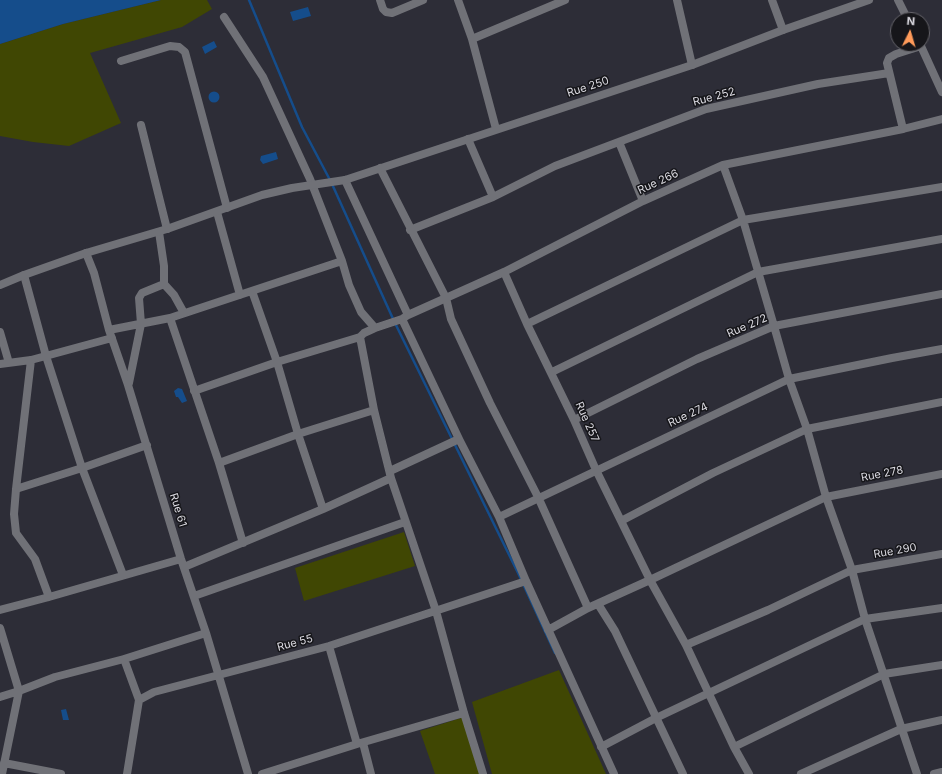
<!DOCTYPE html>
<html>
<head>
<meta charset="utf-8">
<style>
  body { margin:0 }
  #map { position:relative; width:942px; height:774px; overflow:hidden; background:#2d2d37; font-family:Inter,sans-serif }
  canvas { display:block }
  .north { position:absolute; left:890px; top:12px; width:40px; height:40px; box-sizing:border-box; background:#16161a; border:1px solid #65646a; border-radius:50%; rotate:5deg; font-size:11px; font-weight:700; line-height:16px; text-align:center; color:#dbdae1 }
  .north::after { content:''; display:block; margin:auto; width:14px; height:18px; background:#ff9b5a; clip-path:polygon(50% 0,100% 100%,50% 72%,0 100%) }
</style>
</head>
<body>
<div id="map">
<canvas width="942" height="774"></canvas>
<div class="north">N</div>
</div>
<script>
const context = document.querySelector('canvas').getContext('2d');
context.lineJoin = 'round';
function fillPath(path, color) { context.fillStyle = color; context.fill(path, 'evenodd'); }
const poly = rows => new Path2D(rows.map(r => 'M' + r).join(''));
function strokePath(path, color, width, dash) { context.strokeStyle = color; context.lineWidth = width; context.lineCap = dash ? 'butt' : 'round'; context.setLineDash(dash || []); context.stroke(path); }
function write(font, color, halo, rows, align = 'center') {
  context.font = font + ' Inter,sans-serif'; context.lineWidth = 3; context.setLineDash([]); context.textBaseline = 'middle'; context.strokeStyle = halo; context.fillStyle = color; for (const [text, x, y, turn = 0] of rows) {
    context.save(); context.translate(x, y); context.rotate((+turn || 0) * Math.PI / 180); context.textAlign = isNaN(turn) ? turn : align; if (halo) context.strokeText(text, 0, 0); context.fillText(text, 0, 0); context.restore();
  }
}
const green = poly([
  [161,0,207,0,212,9,182,27,90,53,121,123,69,146,33,142,0,136,0,44,63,24],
  [404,532,415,566,304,601,295,568],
  [559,670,606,774,492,774,472,702],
  [464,717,480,774,435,774,420,731]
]);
const water = poly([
  [0,0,161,0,63,24,0,44],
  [308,7,311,16,293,21,290,12],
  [214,41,217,47,205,54,202,47],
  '208.5 97a5.5 5.5 0 1 1 11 0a5.5 5.5 0 1 1-11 0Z',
  [276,152,278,159,263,164,260,160,261,156],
  [178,388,182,389,187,401,182,403,178,397,176,397,174,391],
  [66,709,69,720,63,720,61,710]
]);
const stream = poly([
  [249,0,302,127,330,180],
  [332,184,394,321,519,575,555,653]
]);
const minor = poly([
  [380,0,383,9,386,12,392,13,423,0],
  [458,0,472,39,496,129],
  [677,0,692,65],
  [772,0,783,30],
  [898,0,908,20],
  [224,17,263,77,310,179,342,261,349,285,361,312,375,328],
  [472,39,565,0],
  [920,44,942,92],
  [121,61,170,46,179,47,185,52,227,208],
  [141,125,167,229],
  [903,129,887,63,889,58,896,54,921,46],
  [468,139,493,197],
  [619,142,643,201],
  [723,165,743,220,774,326,789,379,807,429,826,497,852,570,865,619,917,774],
  [380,168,446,298,451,319,490,403,538,497,588,608],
  [345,180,408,315],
  [217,212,240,295],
  [410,230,493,197,555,166,706,109,818,84,889,73],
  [86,253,94,273,109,330,128,385,181,559,206,633,248,774],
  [504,272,527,324,574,420,596,470,650,580,686,645,734,747,749,774],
  [24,275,46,356,82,468,123,575],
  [164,284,174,295,184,313],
  [252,291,277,362,298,434,323,509],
  [170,318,219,463,243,543],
  [402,319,459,439,499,517,526,581,614,774],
  [527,324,743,220,942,187],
  [109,330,170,318,342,261],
  [0,332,9,363],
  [360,337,374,410,391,478,436,611,464,713,483,774],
  [31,360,16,489,14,514,16,533,35,559,49,597],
  [0,364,31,360,112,338],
  [552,372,758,272,942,239],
  [129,383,141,324,139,298,142,293,164,284,164,266,159,232],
  [194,391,277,362,360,337,364,333,375,328,402,319,408,315,504,272,643,201,723,165,903,129,942,119],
  [574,420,697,359,774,326,942,294],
  [219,463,298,434,374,410],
  [390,471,459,439],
  [16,489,82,468,147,445],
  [499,517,789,379,892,358,942,349],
  [621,521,713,473,807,429,942,402],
  [184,567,323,509,391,478],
  [194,596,405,522],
  [598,604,615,631,683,774],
  [0,610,49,597,181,559],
  [0,628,19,691,2,774],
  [548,630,588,608,650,580,826,497,942,474],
  [686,645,768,610,852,570,942,554],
  [329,646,357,744],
  [124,659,139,700],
  [0,697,19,691,55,677,124,659,206,633],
  [363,743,371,774],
  [601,747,656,718,865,619,942,608],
  [734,747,884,674,942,665],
  [4,763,61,774],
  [127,774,139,700,154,692,329,646,526,581],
  [262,774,357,744,464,713],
  [801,774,901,729,942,720],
  [934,774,942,772]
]);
const tertiary = poly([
  [0,285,24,275,86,253,167,229,262,195,292,188,345,180,692,65,783,30,869,0]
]);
const streetNames = [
  ["Rue 250",588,87,-18],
  ["Rue 252",714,97,-15],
  ["Rue 266",658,182,-25],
  ["Rue 272",747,326,-23],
  ["Rue 274",688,415,-25],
  ["Rue 257",587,422,66],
  ["Rue 278",882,474,-11],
  ["Rue 61",178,510,73],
  ["Rue 290",895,551,-10],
  ["Rue 55",295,643,-15]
];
fillPath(green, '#404703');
fillPath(water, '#154d8b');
strokePath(stream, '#154d8b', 2.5);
strokePath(minor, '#707177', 8);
strokePath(tertiary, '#707177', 8);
write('11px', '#dbdae1', '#16161a', streetNames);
</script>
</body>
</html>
